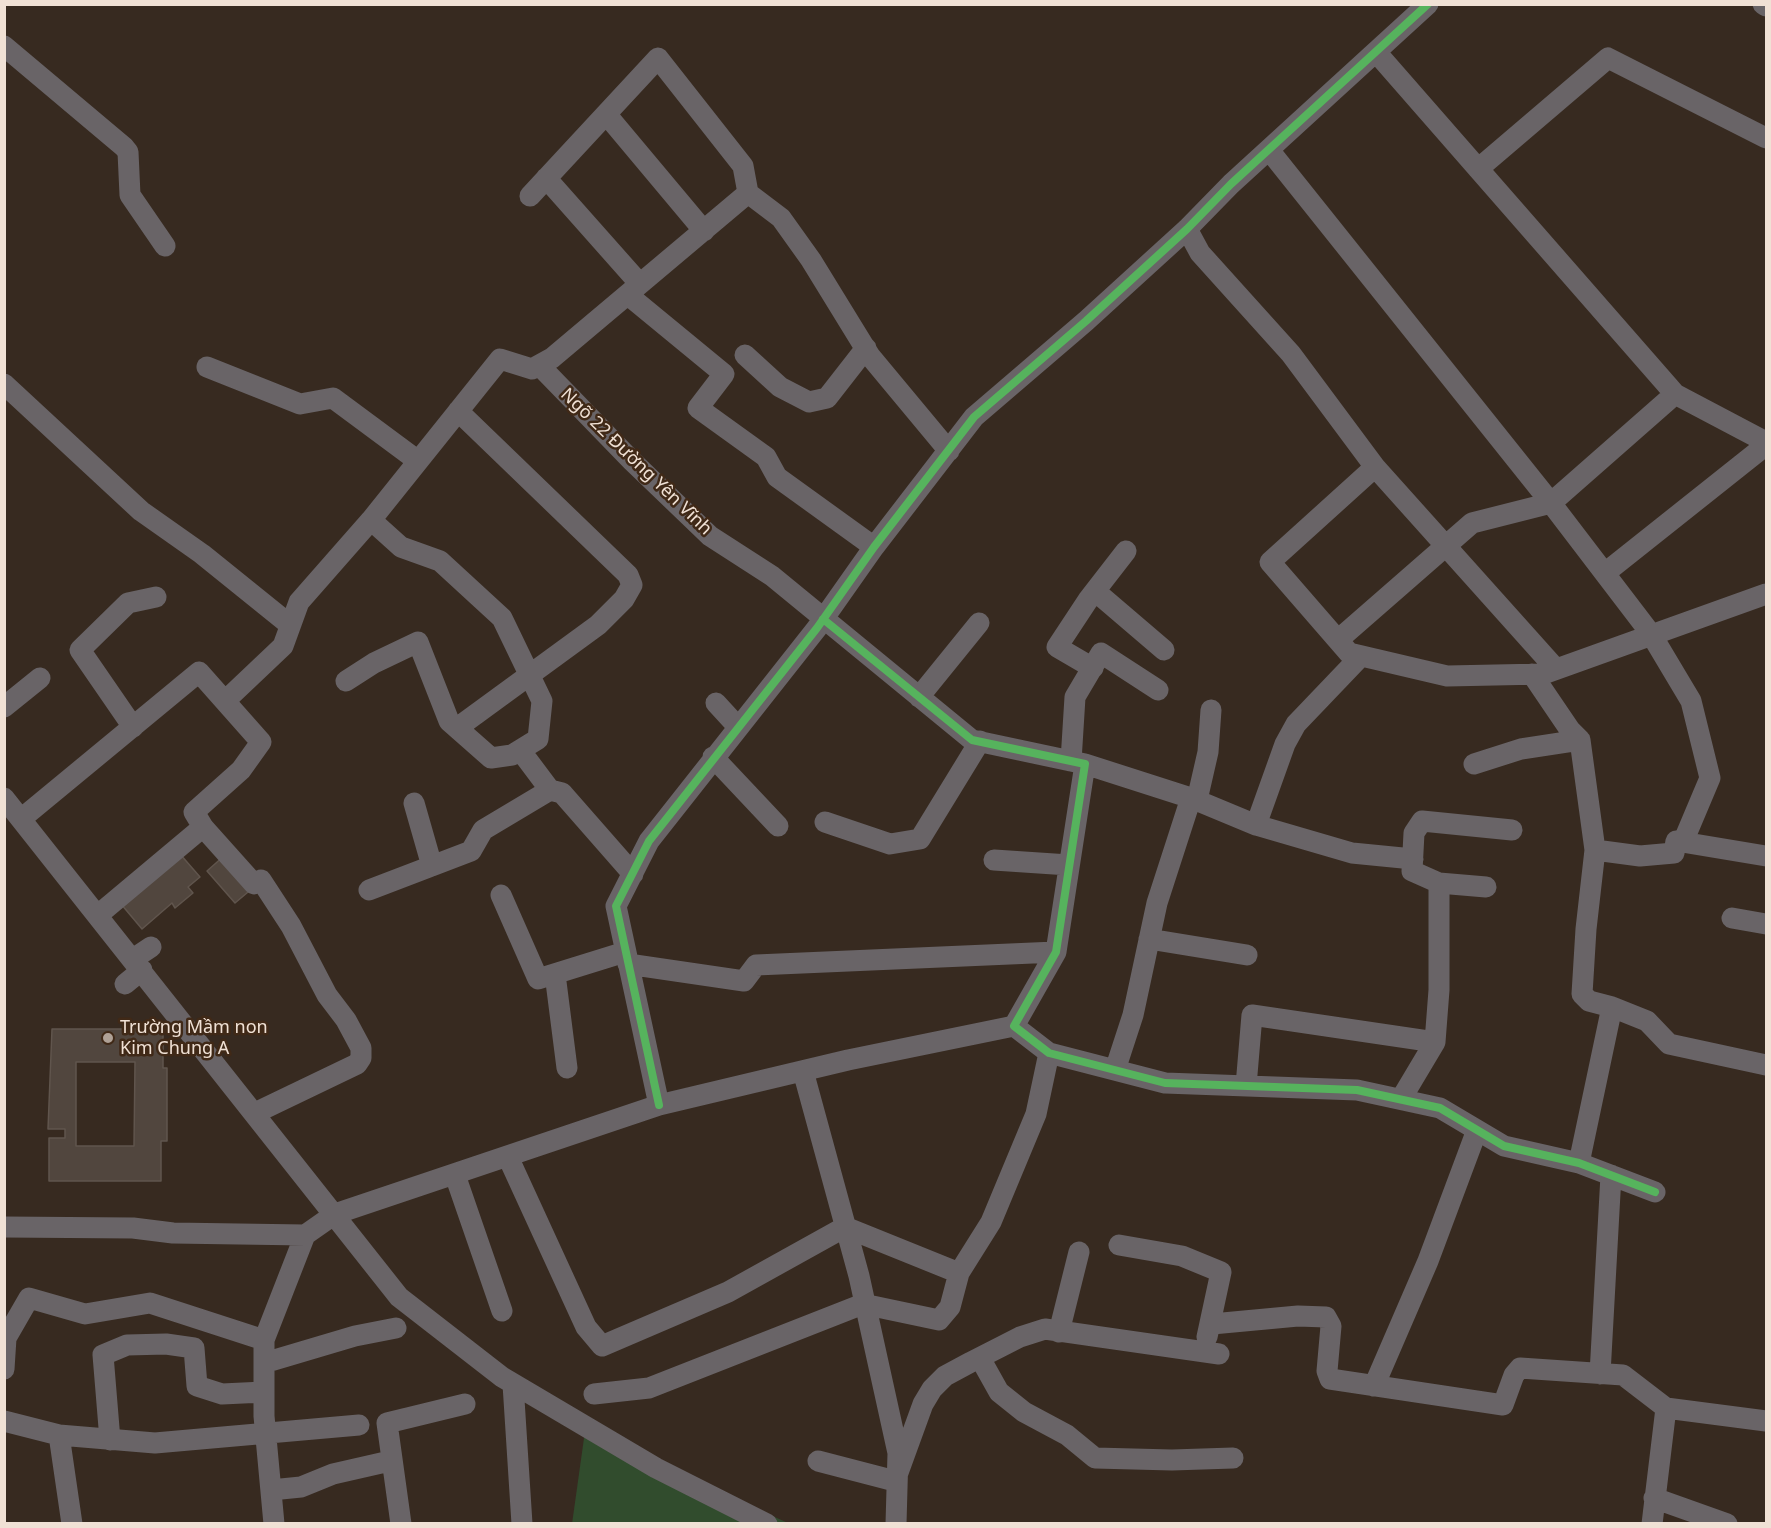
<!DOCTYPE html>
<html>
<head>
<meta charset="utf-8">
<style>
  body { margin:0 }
  #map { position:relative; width:1771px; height:1528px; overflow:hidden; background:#372a20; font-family:"Noto Sans",sans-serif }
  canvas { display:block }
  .frame { position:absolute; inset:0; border:6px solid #f0e1d5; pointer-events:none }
</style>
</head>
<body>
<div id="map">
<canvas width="1771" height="1528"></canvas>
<div class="frame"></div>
</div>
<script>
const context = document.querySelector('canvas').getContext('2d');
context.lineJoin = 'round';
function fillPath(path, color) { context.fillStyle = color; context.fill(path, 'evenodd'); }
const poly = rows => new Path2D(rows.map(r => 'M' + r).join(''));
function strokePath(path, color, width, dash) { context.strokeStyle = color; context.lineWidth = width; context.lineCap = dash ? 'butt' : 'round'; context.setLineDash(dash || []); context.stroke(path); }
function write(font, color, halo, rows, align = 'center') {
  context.font = font + ' "Noto Sans",sans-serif'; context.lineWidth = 5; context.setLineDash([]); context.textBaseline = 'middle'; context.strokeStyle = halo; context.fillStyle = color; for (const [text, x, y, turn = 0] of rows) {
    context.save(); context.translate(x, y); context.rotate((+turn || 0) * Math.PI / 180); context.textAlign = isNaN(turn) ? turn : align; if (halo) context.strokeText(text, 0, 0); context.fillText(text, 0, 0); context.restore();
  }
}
const green = poly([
  [585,1431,788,1523,572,1524]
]);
const building = poly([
  [180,854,200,877,188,887,193,893,175,908,172,903,142,929,121,904,180,854],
  [225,855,254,887,235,903,207,871,225,855],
  [52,1029,163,1029,163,1068,167,1068,167,1141,161,1141,161,1181,49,1181,49,1138,65,1138,65,1129,48,1129,52,1029],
  [76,1062,135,1062,134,1146,76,1146,76,1062]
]);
const minor = poly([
  [1763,4,1766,6],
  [4,46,124,147,128,152,130,195,165,246],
  [1376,52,1675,394],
  [606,114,704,231],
  [1269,150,1551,503,1675,394,1766,442],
  [1478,169,1608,58,1766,138],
  [546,178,640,284],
  [530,196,658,58,743,166,748,193,781,218,811,260,870,356,949,451],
  [1187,229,1200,253,1291,354,1375,467,1556,669],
  [628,295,724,374,698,408,766,457,777,477,874,547],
  [745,355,780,387,809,402,827,398,866,348],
  [539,365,632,461,710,536,772,576,972,740,1085,764,1056,952,1014,1026,1049,1053,1165,1083,1357,1090,1440,1108,1504,1146,1579,1163,1655,1192],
  [207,367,300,404,333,398,418,461],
  [4,384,141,511,202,554,290,625],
  [1375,467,1270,562,1349,653,1447,676,1543,674,1766,594],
  [1605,573,1766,445],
  [1095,591,1164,650],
  [1338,640,1472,523,1551,503,1651,634,1691,701,1710,778,1683,842],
  [1093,668,1057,647,1088,600,1126,551],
  [1532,674,1570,730,1580,740,1595,850,1640,856,1674,853,1676,841,1766,856],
  [346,681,374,663,418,642,449,721,491,758,512,755,538,739,542,701,502,618,440,561,401,547,371,520],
  [919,697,979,623],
  [225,701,283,646,299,602,371,520,500,359,532,369,552,358,748,193],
  [716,703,738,727],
  [4,707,40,678],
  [133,727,80,650,128,603,156,597],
  [457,728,598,625,624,599,632,585,628,575,458,411],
  [520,750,550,790,562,793,633,874],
  [713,757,778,826],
  [1071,761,1075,697,1101,653,1158,690],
  [1085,764,1191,798,1256,825,1352,853,1413,859],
  [1474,764,1521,749,1580,740],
  [4,798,399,1297,502,1377,656,1468,767,1524],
  [1197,800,1208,752,1211,710],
  [414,803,432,866],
  [21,819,199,672,261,742,241,770,194,812,203,827,254,884,261,880,291,926,327,995,346,1020,361,1048,361,1058,357,1064,255,1113],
  [825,822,890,844,920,839,980,741],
  [1256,825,1285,744,1296,724,1361,656],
  [1595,850,1586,929,1582,994,1589,1001,1612,1007],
  [994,860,1069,865],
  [1439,883,1486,887],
  [369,890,471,851,483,830,550,790],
  [501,895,538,979,625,952],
  [98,915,203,827],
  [1732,918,1766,924],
  [1149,939,1247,955],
  [133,959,151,947],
  [628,964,744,981,756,965,1056,952],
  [555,974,567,1068],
  [125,984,142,970],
  [1115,1070,1133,1015,1157,903,1191,798],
  [803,1071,859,1276,898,1453,896,1524],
  [1246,1086,1252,1015,1435,1042],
  [1401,1099,1435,1042,1439,990,1439,883,1412,871,1414,833,1422,821,1512,830],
  [659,1105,616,906,649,841,817,628,874,547,974,417,1086,321,1187,229,1231,184,1428,4],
  [508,1157,586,1327,602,1346,728,1292,845,1227,959,1273,950,1307,939,1320,863,1304,649,1388,594,1394],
  [1579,1163,1612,1007,1647,1021,1669,1044,1766,1065],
  [455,1175,502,1311],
  [4,1227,133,1228,173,1233,305,1235,335,1214,659,1105,848,1060,1014,1026],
  [1119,1245,1182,1256,1221,1272,1207,1337],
  [959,1273,991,1222,1036,1114,1049,1053],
  [1212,1324,1298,1316,1326,1317,1331,1326,1327,1371,1330,1379,1503,1405,1514,1375,1520,1368,1623,1375,1666,1408,1766,1421],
  [1059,1332,1079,1252],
  [980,1358,999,1392,1024,1412,1067,1435,1095,1458,1172,1460,1233,1458],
  [264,1363,355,1336,396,1328],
  [4,1369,6,1338,29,1298,85,1314,150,1303,264,1340],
  [1600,1374,1611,1175],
  [513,1384,522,1524],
  [1374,1386,1428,1261,1477,1130],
  [4,1421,59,1435,155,1443,359,1425],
  [59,1435,72,1524],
  [110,1440,103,1355,127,1345,166,1344,194,1348,197,1386,222,1394,264,1392],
  [818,1461,895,1481,923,1404,932,1389,945,1376,971,1362,1020,1337,1045,1329,1219,1354],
  [271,1490,301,1487,333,1474,390,1461],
  [1654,1498,1727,1524],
  [274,1524,264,1416,264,1340,305,1235],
  [401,1524,387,1423,465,1404],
  [1652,1524,1666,1408]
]);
const cycleway = poly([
  [823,619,972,740,1085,764,1056,952,1014,1026,1049,1053,1165,1083,1357,1090,1440,1108,1504,1146,1579,1163,1655,1192],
  [659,1105,616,906,649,841,817,628,874,547,974,417,1086,321,1187,229,1231,184,1428,4]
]);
const markers = [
  [108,1038,6,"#afa196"]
];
const streetNames = [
  ["Ngõ 22 Đường Yên Vĩnh",636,462,44]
];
const poiNames = [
  ["Trường Mầm non",120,1028],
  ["Kim Chung A",120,1049]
];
fillPath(green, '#314c2d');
fillPath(building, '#51463e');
strokePath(building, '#60554d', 1.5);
strokePath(minor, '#696467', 21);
strokePath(cycleway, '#56b35d', 8);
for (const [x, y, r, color] of markers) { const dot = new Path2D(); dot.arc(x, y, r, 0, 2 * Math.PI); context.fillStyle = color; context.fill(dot); strokePath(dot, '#402917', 2); }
write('18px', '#f0e1d5', '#402917', streetNames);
write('18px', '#f0e1d5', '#402917', poiNames, 'left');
</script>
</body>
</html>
